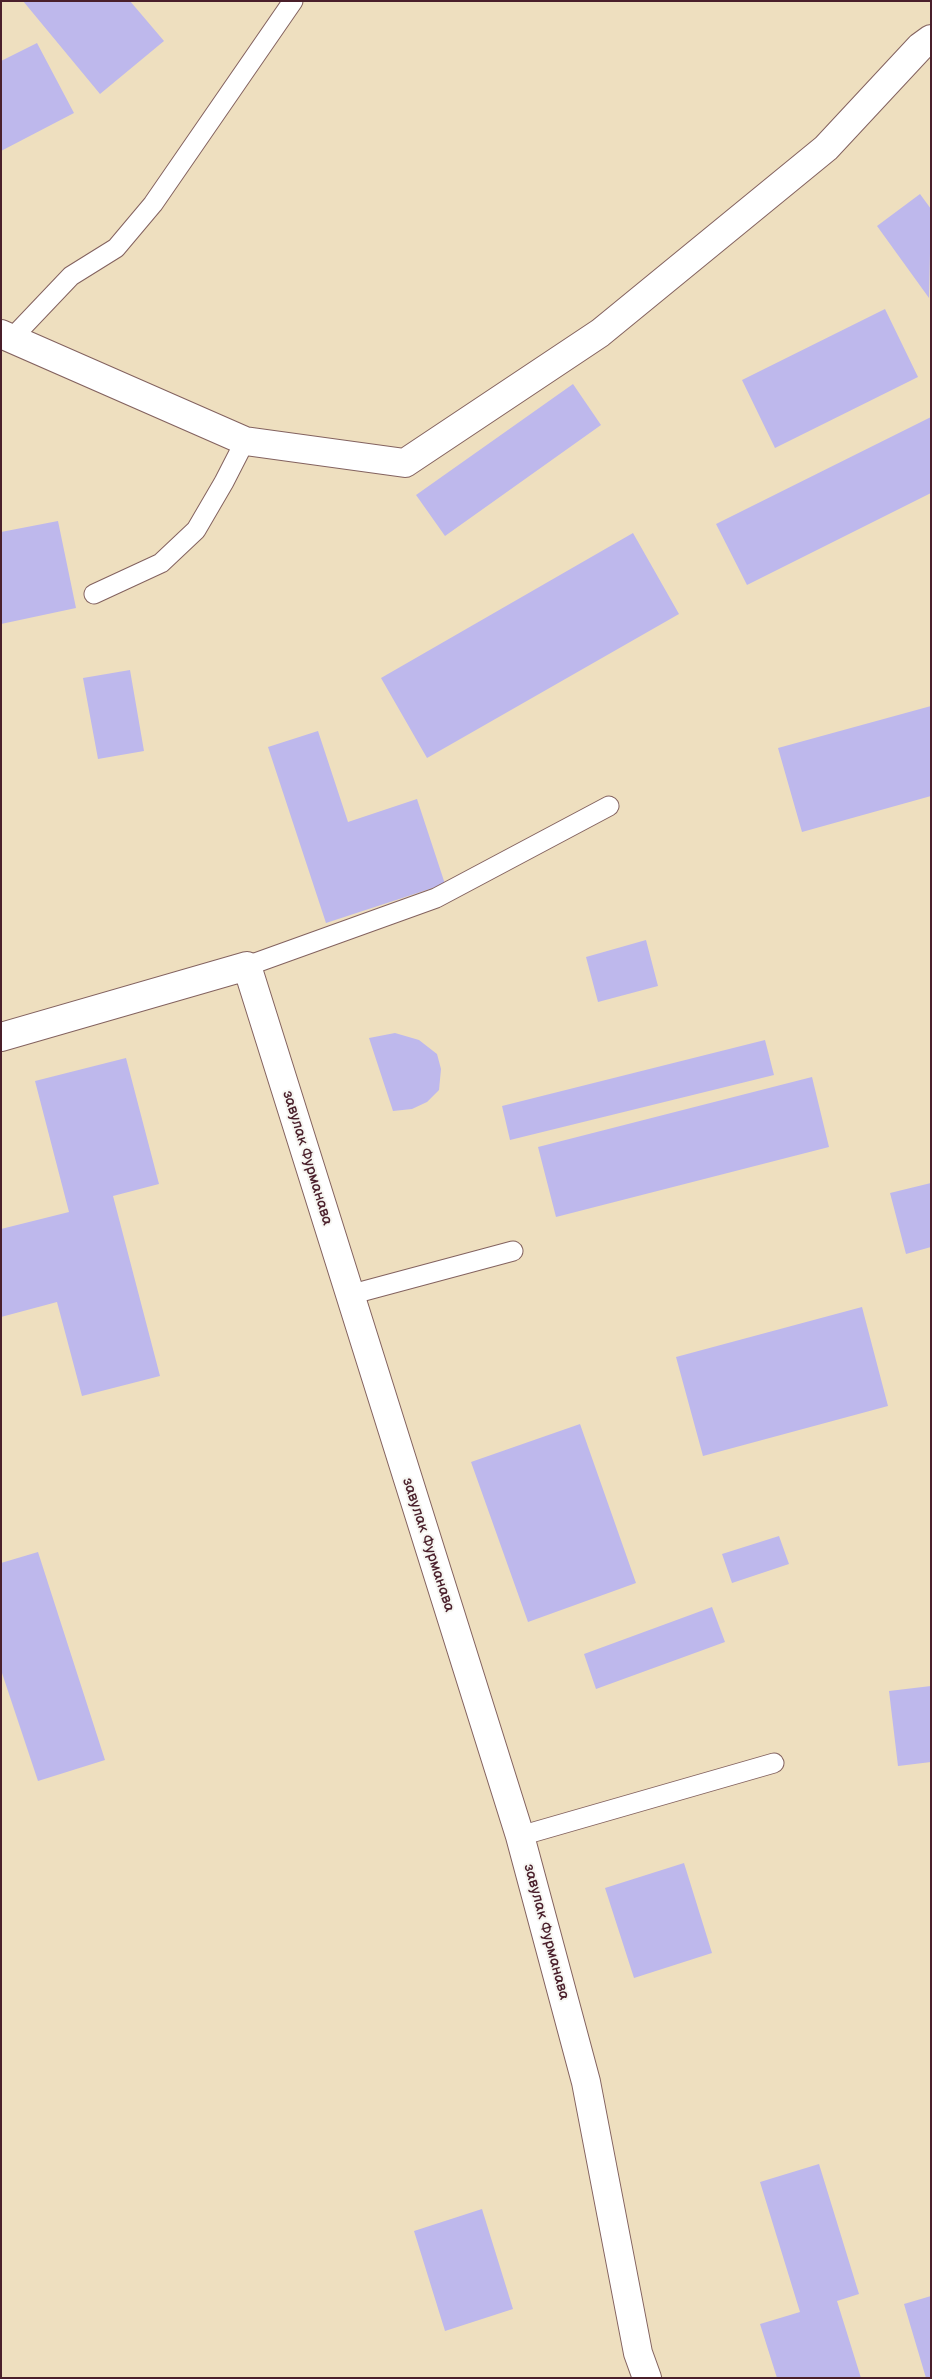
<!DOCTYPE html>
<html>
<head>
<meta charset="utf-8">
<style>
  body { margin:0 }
  #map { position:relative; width:932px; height:2379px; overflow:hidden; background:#eedfbf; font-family:"Balsamiq Sans",sans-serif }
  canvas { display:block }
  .frame { position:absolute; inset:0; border:2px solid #4a1f2b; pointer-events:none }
</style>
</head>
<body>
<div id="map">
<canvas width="932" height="2379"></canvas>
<div class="frame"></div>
</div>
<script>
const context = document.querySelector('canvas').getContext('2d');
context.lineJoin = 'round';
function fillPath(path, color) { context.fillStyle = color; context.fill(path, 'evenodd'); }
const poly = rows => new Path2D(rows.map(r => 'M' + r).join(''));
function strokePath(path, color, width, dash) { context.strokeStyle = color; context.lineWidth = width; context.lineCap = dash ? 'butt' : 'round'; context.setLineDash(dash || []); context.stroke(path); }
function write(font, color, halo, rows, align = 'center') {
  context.font = font + ' "Balsamiq Sans",sans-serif'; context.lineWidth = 4; context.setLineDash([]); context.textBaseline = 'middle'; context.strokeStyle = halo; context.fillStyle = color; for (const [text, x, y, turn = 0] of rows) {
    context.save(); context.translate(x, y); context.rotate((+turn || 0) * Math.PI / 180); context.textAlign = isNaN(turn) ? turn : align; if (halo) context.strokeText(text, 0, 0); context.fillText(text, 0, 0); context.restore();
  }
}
const building = poly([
  [23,1,130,1,164,41,100,94],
  [37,43,74,113,1,151,1,61],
  [920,194,931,209,929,298,877,226],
  [885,309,918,377,775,448,742,380],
  [573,384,601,425,445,536,416,495],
  [931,417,931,493,747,585,716,524],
  [58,521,76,608,1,624,1,532],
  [633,533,679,614,427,758,381,678],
  [130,670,144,751,98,759,83,678],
  [931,706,931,796,802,832,778,748],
  [318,731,348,822,417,799,445,884,326,923,268,747],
  [646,940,658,986,598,1002,586,957],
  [395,1033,419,1040,437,1054,441,1069,439,1090,427,1102,412,1109,393,1111,369,1038],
  [765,1040,774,1075,510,1140,502,1106],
  [126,1058,159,1184,113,1196,160,1376,82,1396,57,1302,1,1317,1,1229,69,1212,35,1081],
  [812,1077,829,1147,556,1217,538,1147],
  [931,1183,931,1247,906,1254,890,1193],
  [862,1307,888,1406,703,1456,676,1357],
  [580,1424,636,1583,528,1622,471,1462],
  [779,1536,789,1564,732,1583,722,1554],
  [38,1552,105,1760,38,1781,1,1670,1,1563],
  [712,1607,725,1642,596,1689,584,1654],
  [931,1686,931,1762,898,1766,889,1691],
  [684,1863,712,1953,634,1978,605,1888],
  [819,2164,859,2294,837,2301,861,2378,777,2378,760,2324,800,2312,760,2182],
  [482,2209,513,2309,445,2331,414,2231],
  [931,2296,931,2378,926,2378,904,2304]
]);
const lane = poly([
  [13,337,71,276,116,248,153,204,293,1],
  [94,594,161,563,196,530,224,482,245,441],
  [247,966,436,898,609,806],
  [349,1295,513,1251],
  [520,1836,774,1763]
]);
const street = poly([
  [1,334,245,441,405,463,600,333,826,148,920,47,931,39],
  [1,1037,247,966,520,1836,586,2082,638,2353,647,2378]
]);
const streetNames = [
  ["завулак Фурманава",307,1158,73],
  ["завулак Фурманава",428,1545,72],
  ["завулак Фурманава",546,1932,75]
];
fillPath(building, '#beb8ec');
strokePath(lane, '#83625f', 21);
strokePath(street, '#83625f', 30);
strokePath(lane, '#fff', 19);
strokePath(street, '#fff', 28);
write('15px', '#4a1f2b', '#f6f6f2', streetNames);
</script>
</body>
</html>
